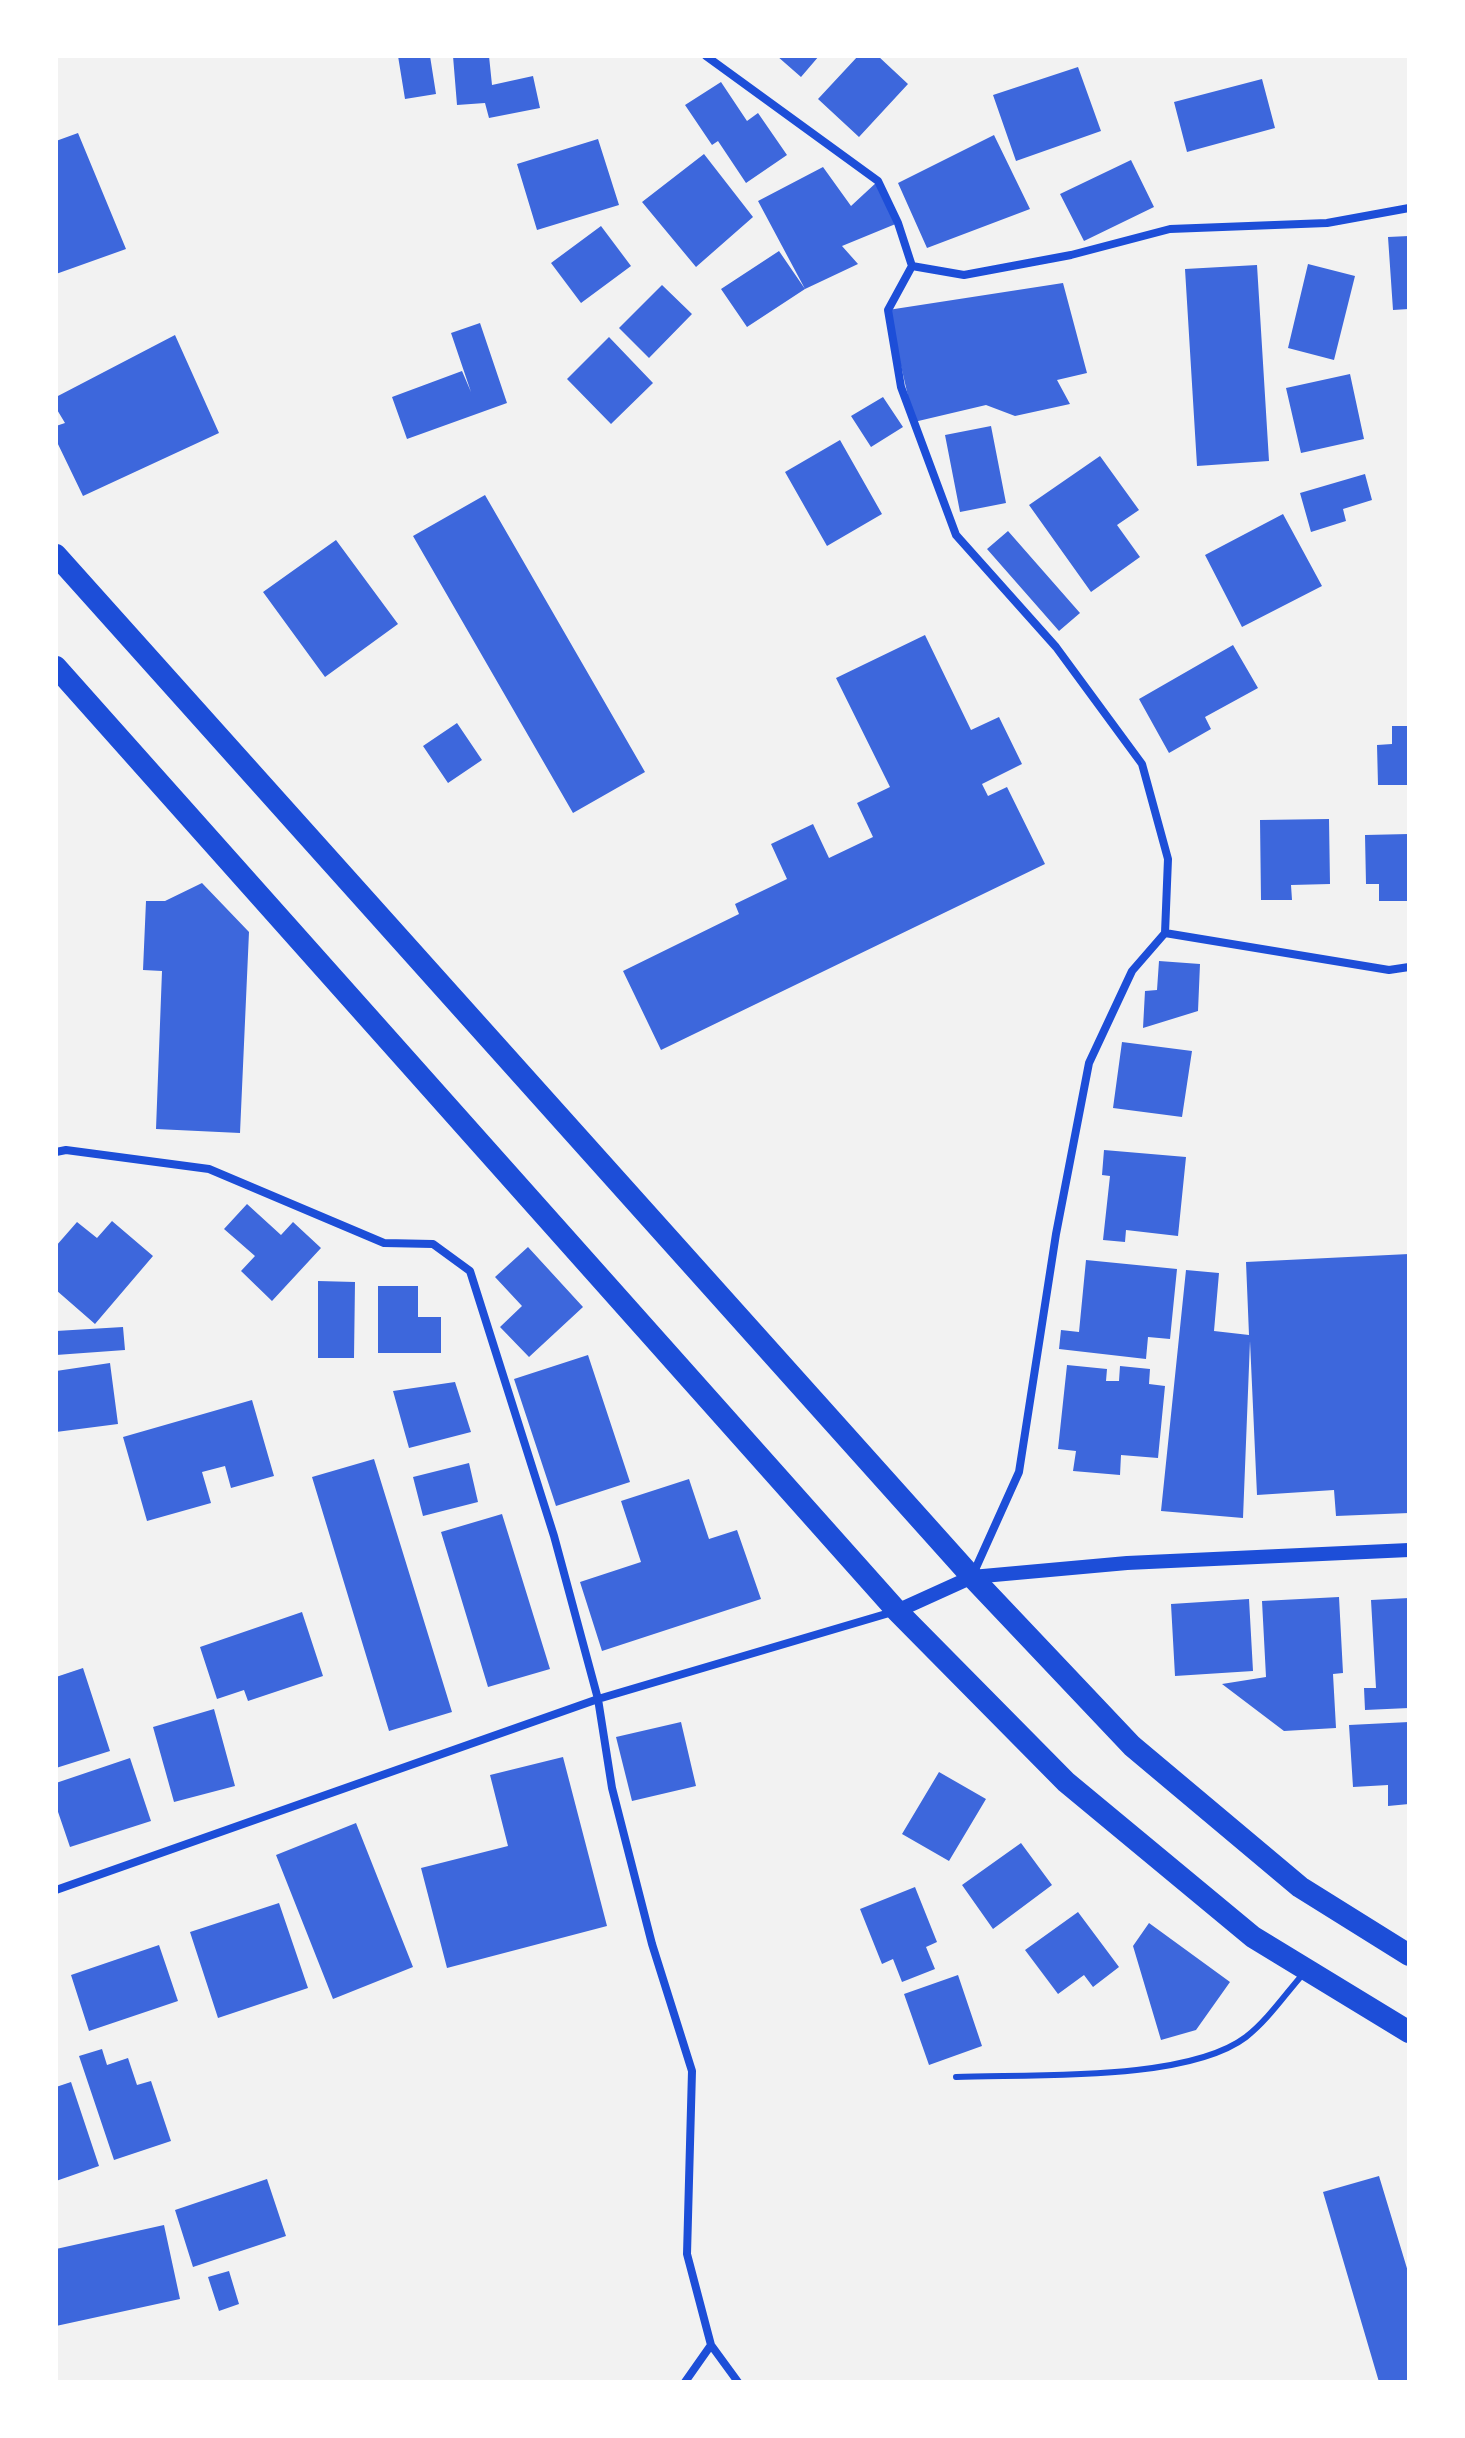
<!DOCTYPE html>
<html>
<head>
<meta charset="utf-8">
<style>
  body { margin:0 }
  #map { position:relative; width:1465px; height:2438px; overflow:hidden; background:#f2f2f2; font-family:Arial,sans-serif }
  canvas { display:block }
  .frame { position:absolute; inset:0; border:58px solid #fff; pointer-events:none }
</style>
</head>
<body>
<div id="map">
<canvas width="1465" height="2438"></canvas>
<div class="frame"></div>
</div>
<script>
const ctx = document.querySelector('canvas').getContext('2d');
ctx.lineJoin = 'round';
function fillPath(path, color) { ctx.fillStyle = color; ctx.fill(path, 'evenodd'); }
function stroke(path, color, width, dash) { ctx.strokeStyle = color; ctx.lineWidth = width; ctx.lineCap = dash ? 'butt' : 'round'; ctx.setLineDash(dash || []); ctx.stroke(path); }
const building = new Path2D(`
  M 398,56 L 430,56 L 436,94 L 405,99 Z
  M 453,56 L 489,56 L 492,85 L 533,76 L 540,108 L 489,118 L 485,103 L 457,105 Z
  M 777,56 L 819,56 L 801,77 Z
  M 858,56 L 878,56 L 908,84 L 859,137 L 818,99 Z
  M 1078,67 L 1101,131 L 1016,161 L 993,95 Z
  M 1262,79 L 1275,128 L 1187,152 L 1174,102 Z
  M 721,82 L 747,121 L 758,113 L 787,155 L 746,183 L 718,141 L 712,145 L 685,105 Z
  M 78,133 L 126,249 L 56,274 L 56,141 Z
  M 994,135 L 1030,209 L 927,248 L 898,183 Z
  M 598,139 L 619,205 L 537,230 L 517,164 Z
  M 704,154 L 753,217 L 696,267 L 642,202 Z
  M 1131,160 L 1154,207 L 1084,241 L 1060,194 Z
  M 823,167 L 851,206 L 878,181 L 898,223 L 842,246 L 858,264 L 805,289 L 747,327 L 721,289 L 779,251 L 805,289 L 758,201 Z
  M 601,226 L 631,266 L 581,303 L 551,263 Z
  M 1409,236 L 1409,309 L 1393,310 L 1388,237 Z
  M 1308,264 L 1355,276 L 1334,360 L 1288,348 Z
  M 1257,265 L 1269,461 L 1197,466 L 1185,269 Z
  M 1063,283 L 1087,373 L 1057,380 L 1070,404 L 1015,416 L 986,405 L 914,422 L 888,310 Z
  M 662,285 L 692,314 L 649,358 L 619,328 Z
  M 480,323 L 507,403 L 407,439 L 392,397 L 462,371 L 471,392 L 451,333 Z
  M 175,335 L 219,433 L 83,496 L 56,440 L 56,426 L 65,423 L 56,408 L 56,397 Z
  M 609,337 L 653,383 L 611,424 L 567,379 Z
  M 1350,374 L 1364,439 L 1301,453 L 1286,388 Z
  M 883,397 L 903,427 L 871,447 L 851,416 Z
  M 991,426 L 1006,503 L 960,512 L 945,435 Z
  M 840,440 L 882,514 L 827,546 L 785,472 Z
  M 1100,456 L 1139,510 L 1117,525 L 1140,557 L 1091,592 L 1029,505 Z
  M 1365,474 L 1372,500 L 1343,509 L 1346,521 L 1311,532 L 1300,493 Z
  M 485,495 L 645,772 L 573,813 L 413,536 Z
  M 1283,514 L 1322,586 L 1242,627 L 1205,555 Z
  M 1008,531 L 1080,613 L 1059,631 L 987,549 Z
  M 336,540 L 398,624 L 325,677 L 263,592 Z
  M 925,635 L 971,730 L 999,717 L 1022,764 L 982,784 L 988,796 L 1007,787 L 1045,864 L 661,1050 L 623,971 L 739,914 L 735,904 L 787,879 L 771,844 L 813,824 L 829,858 L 873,837 L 857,803 L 890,787 L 836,678 Z
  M 1233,645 L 1258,688 L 1205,717 L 1211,729 L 1169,753 L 1139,699 Z
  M 457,723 L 482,760 L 448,783 L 423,746 Z
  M 1392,726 L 1409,726 L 1409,785 L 1378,785 L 1377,745 L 1392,744 Z
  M 1329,819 L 1330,884 L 1291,885 L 1292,900 L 1261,900 L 1260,820 Z
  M 1409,834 L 1409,901 L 1379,901 L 1379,884 L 1366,884 L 1365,835 Z
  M 202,883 L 249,932 L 240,1133 L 156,1129 L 162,971 L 143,970 L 146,901 L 165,901 Z
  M 1159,961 L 1200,964 L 1198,1011 L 1143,1028 L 1145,991 L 1157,990 Z
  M 1122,1042 L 1192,1051 L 1182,1117 L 1113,1108 Z
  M 1104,1150 L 1186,1157 L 1178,1236 L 1126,1230 L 1125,1242 L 1103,1240 L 1110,1176 L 1102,1175 Z
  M 247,1204 L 281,1235 L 293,1222 L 321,1248 L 272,1301 L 241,1271 L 255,1256 L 224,1229 Z
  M 112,1221 L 153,1256 L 95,1324 L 56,1290 L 56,1246 L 77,1222 L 97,1238 Z
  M 528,1247 L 583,1307 L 529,1357 L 500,1327 L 522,1306 L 495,1277 Z
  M 1409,1254 L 1409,1513 L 1336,1516 L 1334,1490 L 1257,1495 L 1250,1341 L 1243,1518 L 1161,1511 L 1186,1270 L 1219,1273 L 1214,1331 L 1249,1335 L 1246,1262 Z
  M 1086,1260 L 1177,1269 L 1170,1339 L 1148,1337 L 1146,1359 L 1059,1349 L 1061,1330 L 1079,1332 Z
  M 318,1281 L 355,1282 L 354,1358 L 318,1358 Z
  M 378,1286 L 418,1286 L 418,1317 L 441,1317 L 441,1353 L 378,1353 Z
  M 123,1327 L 125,1350 L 56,1355 L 56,1331 Z
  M 588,1355 L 630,1482 L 556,1506 L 514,1379 Z
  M 110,1363 L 118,1424 L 56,1432 L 56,1371 Z
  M 1067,1365 L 1107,1369 L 1106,1381 L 1119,1381 L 1120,1366 L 1150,1369 L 1149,1384 L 1165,1386 L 1158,1458 L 1121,1455 L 1120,1475 L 1073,1471 L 1076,1451 L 1058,1449 Z
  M 455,1382 L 471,1432 L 409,1448 L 393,1391 Z
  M 252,1400 L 274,1476 L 231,1488 L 225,1466 L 202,1472 L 211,1503 L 147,1521 L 123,1437 Z
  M 374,1459 L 452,1712 L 389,1731 L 312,1477 Z
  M 469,1463 L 478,1502 L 423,1516 L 413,1477 Z
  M 689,1479 L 709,1539 L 737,1530 L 761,1599 L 602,1651 L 580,1582 L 641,1562 L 621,1501 Z
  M 502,1514 L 550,1669 L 488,1687 L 441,1532 Z
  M 1339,1597 L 1343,1673 L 1333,1674 L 1336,1728 L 1284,1731 L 1222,1684 L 1266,1677 L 1262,1601 Z
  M 1409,1598 L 1409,1708 L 1365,1710 L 1364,1688 L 1376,1688 L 1371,1600 Z
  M 1249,1599 L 1253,1671 L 1175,1676 L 1171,1604 Z
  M 302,1612 L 323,1676 L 248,1701 L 244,1690 L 217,1699 L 200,1647 Z
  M 83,1668 L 110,1751 L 56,1768 L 56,1677 Z
  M 214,1709 L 235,1786 L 174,1802 L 153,1727 Z
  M 681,1722 L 696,1786 L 632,1801 L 616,1737 Z
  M 1409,1722 L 1409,1804 L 1388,1806 L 1388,1785 L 1353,1787 L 1349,1725 Z
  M 563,1757 L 607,1926 L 447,1968 L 421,1868 L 508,1846 L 490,1775 Z
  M 130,1758 L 151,1821 L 70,1847 L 56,1806 L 56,1783 Z
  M 939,1772 L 986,1799 L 949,1861 L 902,1834 Z
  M 356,1823 L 413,1967 L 333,1999 L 276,1855 Z
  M 1021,1843 L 1052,1885 L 993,1929 L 962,1885 Z
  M 915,1887 L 937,1942 L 926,1947 L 935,1969 L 902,1982 L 893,1959 L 882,1964 L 860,1909 Z
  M 279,1903 L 308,1988 L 218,2018 L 190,1932 Z
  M 1078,1912 L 1119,1967 L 1093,1987 L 1084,1975 L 1058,1994 L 1025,1950 Z
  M 1149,1923 L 1230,1982 L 1196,2030 L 1161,2040 L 1133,1946 Z
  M 159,1945 L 178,2001 L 89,2031 L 71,1975 Z
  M 958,1975 L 982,2046 L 929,2065 L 904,1994 Z
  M 102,2049 L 107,2065 L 128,2058 L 137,2085 L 151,2081 L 171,2141 L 114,2160 L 79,2056 Z
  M 71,2082 L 99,2166 L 56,2181 L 56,2087 Z
  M 1379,2176 L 1409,2275 L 1409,2382 L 1379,2382 L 1323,2192 Z
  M 267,2179 L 286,2236 L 193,2267 L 175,2210 Z
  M 164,2225 L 180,2299 L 56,2326 L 56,2249 Z
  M 229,2271 L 239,2304 L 219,2311 L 208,2277 Z`);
const service = new Path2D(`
  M 956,2077 C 1030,2074 1187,2082 1246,2037 C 1268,2020 1286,1993 1304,1973`);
const minor = new Path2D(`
  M 706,56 L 878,181 L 898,223 L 912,266 L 964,275 L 1071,255 L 1170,229 L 1327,223 L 1409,208
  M 912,266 L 888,310 L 901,387 L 956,535 L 1056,647 L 1142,764 L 1168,859 L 1165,933 L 1132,971 L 1089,1063 L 1056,1234 L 1019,1472 L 974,1572
  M 1165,933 L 1389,970 L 1409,967
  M 56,1152 L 66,1150 L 209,1169 L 384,1243 L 433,1244 L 470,1271 L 554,1536 L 598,1699 L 612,1788 L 652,1944 L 692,2071 L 687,2254 L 711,2345 L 685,2382
  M 56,1890 L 598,1699 L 896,1611
  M 711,2345 L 738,2382`);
const tertiary = new Path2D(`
  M 897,1611 L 972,1577 L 1127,1563 L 1409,1550`);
const trunk = new Path2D(`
  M 56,555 L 972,1577 L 1132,1746 L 1300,1887 L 1409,1955
  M 56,667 L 897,1611 L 1066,1782 L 1253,1937 L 1409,2032`);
fillPath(building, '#3d67dc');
stroke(service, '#1d4ed8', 6);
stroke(minor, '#1d4ed8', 8);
stroke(tertiary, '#1d4ed8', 14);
stroke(trunk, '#1d4ed8', 22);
</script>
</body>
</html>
